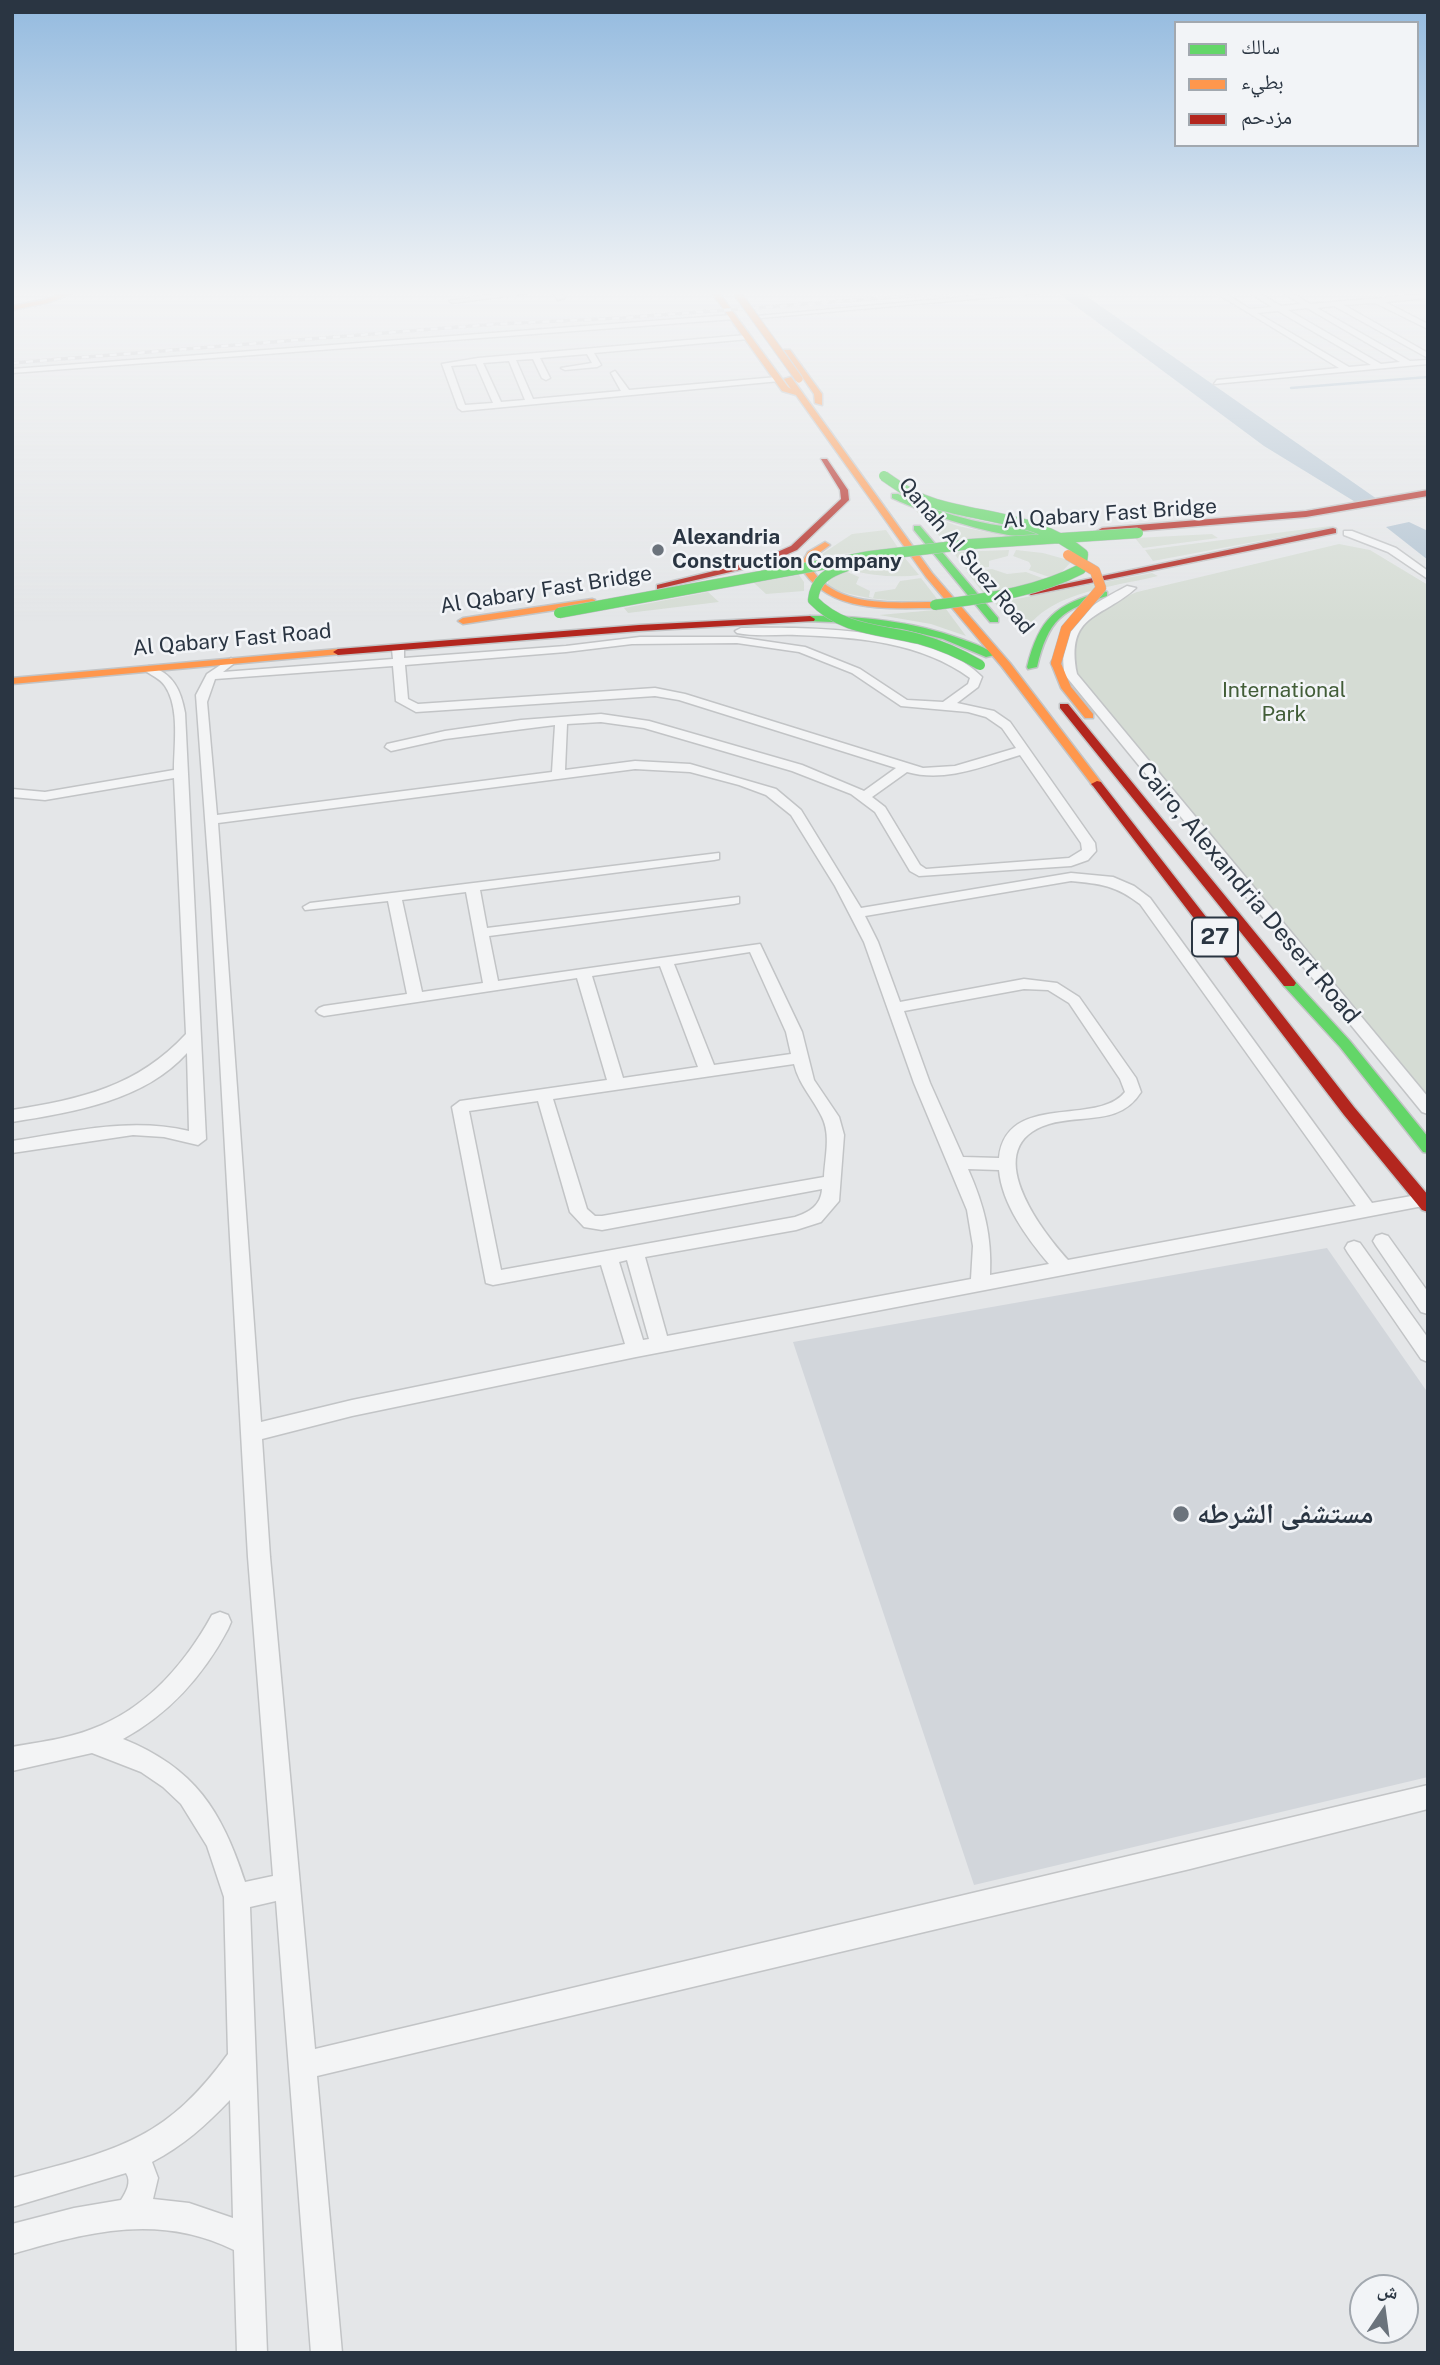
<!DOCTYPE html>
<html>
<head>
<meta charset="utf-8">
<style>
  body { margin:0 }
  #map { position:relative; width:1440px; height:2365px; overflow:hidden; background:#e4e6e8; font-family:"Public Sans","Noto Naskh Arabic",sans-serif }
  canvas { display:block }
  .frame { position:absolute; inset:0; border:14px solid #2a3542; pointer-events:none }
  .legend { position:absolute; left:1174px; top:21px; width:245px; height:126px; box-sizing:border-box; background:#f2f4f7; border:2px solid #a2a8af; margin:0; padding:9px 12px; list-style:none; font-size:21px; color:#2a3542 }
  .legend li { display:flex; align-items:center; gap:14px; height:35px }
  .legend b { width:35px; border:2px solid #a2a8af }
  .north { position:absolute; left:1349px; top:2274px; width:70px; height:70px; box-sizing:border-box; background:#f2f4f7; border:2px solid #a2a8af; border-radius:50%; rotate:13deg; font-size:19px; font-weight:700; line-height:28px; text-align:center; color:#2a3542 }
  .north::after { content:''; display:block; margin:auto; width:24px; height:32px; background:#6b737c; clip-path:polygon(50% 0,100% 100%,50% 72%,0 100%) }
</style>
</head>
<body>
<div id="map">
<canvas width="1440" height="2365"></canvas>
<div class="frame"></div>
<ul class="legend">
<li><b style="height:9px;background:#63d668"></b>سالك</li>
<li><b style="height:9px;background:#ff974d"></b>بطيء</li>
<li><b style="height:9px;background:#b3261e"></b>مزدحم</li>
</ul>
<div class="north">ش</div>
</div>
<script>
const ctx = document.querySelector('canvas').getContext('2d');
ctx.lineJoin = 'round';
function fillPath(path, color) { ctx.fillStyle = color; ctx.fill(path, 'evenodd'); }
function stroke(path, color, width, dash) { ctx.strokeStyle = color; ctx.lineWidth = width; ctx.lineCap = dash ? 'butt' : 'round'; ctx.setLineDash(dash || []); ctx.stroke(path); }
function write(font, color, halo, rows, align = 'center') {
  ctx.font = font + ' "Public Sans","Noto Naskh Arabic",sans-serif'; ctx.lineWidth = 5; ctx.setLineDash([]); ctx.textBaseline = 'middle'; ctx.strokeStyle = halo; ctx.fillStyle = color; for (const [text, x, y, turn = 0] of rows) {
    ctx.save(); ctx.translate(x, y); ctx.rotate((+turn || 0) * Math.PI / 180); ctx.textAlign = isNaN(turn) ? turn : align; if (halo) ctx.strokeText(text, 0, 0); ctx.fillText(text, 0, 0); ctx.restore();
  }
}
const built = new Path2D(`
  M 1327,1248 L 1428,1393 L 1428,1777 L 974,1885 L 793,1342 Z`);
const green = new Path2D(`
  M 916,511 L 958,526 L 1010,537 L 945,542 Z
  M 1330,526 L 1334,527 L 1153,561 L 1145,550 Z
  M 886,530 L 899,549 L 819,556 L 852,534 Z
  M 1212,534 L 1218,538 L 1143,548 L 1135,538 Z
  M 1339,544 L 1370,550 L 1428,585 L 1428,1097 L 1081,683 C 1078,676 1070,665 1070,658 C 1070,621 1108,604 1137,592 Z
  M 1009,550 L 1008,556 L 989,561 L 989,567 L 966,569 L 953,552 Z
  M 1016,550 L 1043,553 L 1072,561 L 1055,579 L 1029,570 L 1031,566 L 1029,562 L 1013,556 Z
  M 905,558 L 919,575 C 903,578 865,576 850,569 Z
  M 992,569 L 1007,574 L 1026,572 L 1050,581 L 984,594 L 967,572 Z
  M 845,571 L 859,577 L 856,584 L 870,591 L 869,597 L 873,598 L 875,592 L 895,589 L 900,581 L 921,578 L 938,600 C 900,602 864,601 828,587 L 828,580 Z
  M 1152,573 L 1158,576 C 1114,587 1045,592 1023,635 L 995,603 Z
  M 799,575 L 804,582 L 804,591 L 766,594 L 754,583 Z
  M 708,592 L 719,602 L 628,613 L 624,608 Z
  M 946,609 L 966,636 L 931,624 L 879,615 Z`);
const water = new Path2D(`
  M 1058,293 L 1082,293 L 1377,499 L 1357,503 L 1264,446 Z
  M 1409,522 L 1428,531 L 1428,560 L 1386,527 Z`);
const stream = new Path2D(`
  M 1291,388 L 1428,377`);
const street = new Path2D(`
  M 503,293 L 528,293 L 453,303 L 449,301 Z
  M 553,293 L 560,293 L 565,298 L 558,300 Z
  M 1008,293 L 1040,293 L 761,318 L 757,316 Z
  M 1216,293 L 1225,293 L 1250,309 L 1272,307 L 1250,293 L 1259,293 L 1281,306 L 1301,304 L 1283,293 L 1292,293 L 1310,304 L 1428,294 L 1428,298 L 1385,302 L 1428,324 L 1428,329 L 1375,303 L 1344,305 L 1428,353 L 1428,358 L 1334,306 L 1317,308 L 1410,361 L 1428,360 L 1428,364 L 1214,384 L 1217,380 L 1339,368 ZM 1307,308 L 1400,362 L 1381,364 L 1288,310 ZM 1278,311 L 1371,365 L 1349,367 L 1257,313 Z
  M 732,315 L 735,319 L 12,373 L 12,369 Z
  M 746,335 L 749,339 L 594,353 L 601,365 L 597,367 L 565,370 L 561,368 L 592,363 L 587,354 L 540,358 L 550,378 L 546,380 L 542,378 L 533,359 L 516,360 L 533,399 L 621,391 L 611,373 L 615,371 L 629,390 L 777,377 L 780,381 L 462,411 L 458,408 L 442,364 L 478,358 ZM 509,361 L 525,400 L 501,402 L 483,363 ZM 476,364 L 493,403 L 465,405 L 451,366 Z
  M 1344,531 L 1352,531 L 1396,548 L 1428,571 L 1428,579 L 1388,552 L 1344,535 Z
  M 1127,586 L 1136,588 C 1102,619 1065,613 1077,674 L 1428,1097 L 1428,1114 L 1422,1112 L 1065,675 C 1056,624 1087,607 1127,586 Z
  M 741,628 C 806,627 935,627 982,677 L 978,687 L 957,703 L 994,711 L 1010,722 L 1095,843 L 1096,851 L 1088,860 L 1071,866 L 919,876 L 910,871 L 875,812 L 851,794 L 792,771 L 644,728 L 601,722 L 567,724 L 565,770 L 635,761 L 690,764 L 776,789 L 801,810 L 861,908 L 1071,873 L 1113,877 L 1134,886 L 1150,898 L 1372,1203 L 1423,1194 L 1428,1195 L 1428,1205 L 636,1357 L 352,1416 L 262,1439 L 270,1557 L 315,2049 L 1428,1785 L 1428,1809 L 1190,1869 L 317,2076 L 342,2353 L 311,2353 L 276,1901 L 250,1907 L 267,2353 L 237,2353 L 234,2250 C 158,2213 89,2232 12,2254 L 12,2224 L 74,2208 L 121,2200 C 126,2192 132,2182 126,2173 L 12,2207 L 12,2178 C 112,2151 164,2143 228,2054 L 224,1897 L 207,1846 L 181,1804 L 163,1787 L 141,1772 L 92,1753 L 12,1771 L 12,1747 C 39,1742 67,1739 92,1729 C 146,1709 185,1664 212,1615 L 220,1612 L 228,1615 L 231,1622 L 228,1629 C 203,1676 170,1713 123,1739 C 195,1768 222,1811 245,1882 L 273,1876 L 248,1557 L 211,900 L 196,695 L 207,674 L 231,658 L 237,661 L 223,672 L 393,659 L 392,649 L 398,646 L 404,649 L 404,658 L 566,646 L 640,637 L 737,637 L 805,647 L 860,669 L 907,700 L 943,702 L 968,684 L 970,678 C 921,642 857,637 797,635 C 778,634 756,637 737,633 L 735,631 ZM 737,643 L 799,652 L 852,673 L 901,706 L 968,712 L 986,717 L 1002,728 L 1016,748 L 955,766 L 923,768 L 685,694 L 655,688 L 418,704 L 408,699 L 405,665 L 566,652 L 632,644 ZM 393,666 L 396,701 L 416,712 L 655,696 L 679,700 L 896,768 L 864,791 L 802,765 L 649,721 L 601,714 L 521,720 L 445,731 L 387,744 L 385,747 L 391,751 L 445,739 L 555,725 L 552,772 L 217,815 L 207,702 L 215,679 ZM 1020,755 L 1081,843 L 1082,850 L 1069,858 L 926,869 L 920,865 L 885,807 L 872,797 L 907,772 C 945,783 984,766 1020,755 ZM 635,769 L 690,772 L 739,785 L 766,795 L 791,815 L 835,886 L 864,942 L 914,1083 L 967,1210 L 973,1246 L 971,1279 L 667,1336 L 645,1257 L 796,1230 L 821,1222 L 839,1201 L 844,1135 L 839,1117 L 814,1080 L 802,1032 L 760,944 L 498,981 L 489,936 L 734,904 L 739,903 L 739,897 L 487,928 L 480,890 L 714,860 L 719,859 L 719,853 L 310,903 L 303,907 L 305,910 L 388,901 L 407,994 L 324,1006 L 319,1008 L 316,1011 L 319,1014 L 324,1016 L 577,978 L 607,1080 L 460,1101 L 452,1107 L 486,1283 L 493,1285 L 601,1265 L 625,1344 L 352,1400 L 261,1422 L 218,823 ZM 1071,881 C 1101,884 1115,885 1140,904 L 1356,1206 L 1068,1260 C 1040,1229 977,1146 1049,1124 C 1082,1114 1120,1126 1141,1092 L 1136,1078 L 1079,997 L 1057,983 L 1024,979 L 900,1002 L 878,942 L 865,916 ZM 466,892 L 483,983 L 422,992 L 402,900 ZM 750,952 L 786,1032 L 791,1054 L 714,1065 L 674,964 ZM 660,966 L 698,1067 L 623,1078 L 592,976 ZM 1024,989 L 1048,990 L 1069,1003 L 1120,1079 L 1125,1092 C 1098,1127 1006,1091 999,1158 L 963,1157 L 930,1083 L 904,1011 ZM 794,1064 C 799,1085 813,1098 822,1117 C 831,1135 825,1157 824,1177 L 602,1216 L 595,1216 L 587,1209 L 553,1099 ZM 538,1101 L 570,1212 L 584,1227 L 602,1230 L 822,1189 C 821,1205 810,1212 795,1217 L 501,1270 L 469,1111 ZM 968,1169 L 999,1170 C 1002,1204 1027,1238 1049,1264 L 990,1275 C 992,1236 984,1205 968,1169 ZM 627,1260 L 649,1339 L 643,1340 L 619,1262 ZM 230,2100 L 233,2218 L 189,2203 L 153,2199 L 158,2178 L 152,2162 C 183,2146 206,2125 230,2100 Z
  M 149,666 C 173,673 181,690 185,713 L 206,1139 L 198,1145 L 164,1137 L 133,1135 L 12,1153 L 12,1141 C 72,1132 129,1117 189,1131 L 187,1053 C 144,1101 73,1112 12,1122 L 12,1110 C 81,1099 137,1087 186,1034 L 174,778 L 45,800 L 12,797 L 12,789 L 45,792 L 174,770 C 174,745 180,708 165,686 C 160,678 150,675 143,669 Z
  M 1382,1234 L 1388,1236 L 1428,1292 L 1428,1314 L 1421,1312 L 1376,1246 L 1373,1241 L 1376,1236 Z
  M 1354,1241 L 1360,1243 L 1428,1338 L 1428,1362 L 1421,1359 L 1348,1253 L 1345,1248 L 1348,1243 Z`);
const fast = new Path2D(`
  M 892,494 L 898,494 C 947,517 996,529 1050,530 L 1055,533 C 1027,550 921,512 892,498 Z
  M 914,526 L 920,526 L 998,618 L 998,622 L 990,622 L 914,530 Z
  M 1104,591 L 1107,592 L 1107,596 C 1062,609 1048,620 1037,667 L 1028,669 L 1027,667 C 1039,618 1056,604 1104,591 Z
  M 810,616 C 862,616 912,621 961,639 C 972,643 986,647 995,655 L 986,657 L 943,639 L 902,629 L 857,623 L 806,621 L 805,619 Z
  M 1289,979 L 1294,980 L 1350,1041 L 1428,1137 L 1428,1153 L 1423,1152 L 1340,1047 L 1284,986 L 1282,983 L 1284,980 Z`);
const slow = new Path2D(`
  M 63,293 L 73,293 L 47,303 L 12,310 L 12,306 L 44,300 Z
  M 712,293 L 719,293 L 788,387 L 791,389 L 784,379 L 791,377 L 932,573 L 1010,663 L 1101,782 L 1101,786 L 1093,786 L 1002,667 L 926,577 L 796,395 L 782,391 Z
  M 784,350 L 790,350 L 822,394 L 822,405 L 815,403 L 814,394 Z
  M 825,542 L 830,545 L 815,556 L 810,566 C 834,609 892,602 935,602 L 940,605 L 935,608 C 886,608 828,614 800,566 L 808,552 Z
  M 592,599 L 595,600 L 595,604 L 463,624 L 458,621 L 463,618 Z
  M 338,649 L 343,652 L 342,654 L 12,684 L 12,678 Z
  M 1052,661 L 1060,661 L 1071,687 L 1093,714 L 1093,718 L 1085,718 L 1061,688 L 1051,663 Z`);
const jam = new Path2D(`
  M 821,459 L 827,459 L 848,490 L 849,500 L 797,550 L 765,564 L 657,589 L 657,585 L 759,560 L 791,546 L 841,499 L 840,490 Z
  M 1428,490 L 1428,496 L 1306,517 L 1102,534 L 1097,531 L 1102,528 L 1306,511 Z
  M 1333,528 L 1336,529 L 1336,533 L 1031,595 L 1026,592 Z
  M 810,616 L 815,619 L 814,621 L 639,631 L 338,655 L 333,652 L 338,649 L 639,625 Z
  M 1060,704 L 1068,704 L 1294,980 L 1296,983 L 1294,986 L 1284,986 L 1060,708 Z
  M 1097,781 L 1101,782 L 1354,1107 L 1428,1195 L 1428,1212 L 1422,1210 L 1344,1115 L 1093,786 L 1091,784 Z`);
const rail = new Path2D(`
  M 12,363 L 496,324 L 622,318 L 948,293`);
const fastBridge = new Path2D(`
  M 884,476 C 901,488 916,498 936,504 C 987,519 1041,518 1083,554 L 1081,569 C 1035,593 986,598 935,605
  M 847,566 C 829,572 815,579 813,600 C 843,631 880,629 919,639 C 941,645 961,654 980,665
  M 559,613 L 870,556 L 971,544 L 1138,533`);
const slowBridgeFar1 = new Path2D(`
  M 737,293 L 799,379`);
const slowBridge = new Path2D(`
  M 1056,663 L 1066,629 L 1101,588 L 1095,571 L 1068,555`);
const markers = [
  [658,550,7,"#6b737c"],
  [1181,1514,9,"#6b737c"]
];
const farStreetnames = [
  ["Al Qabary Fast Bridge",1110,514,-4],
  ["Qanah Al Suez Road",966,556,50],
  ["Al Qabary Fast Bridge",546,590,-9],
  ["Al Qabary Fast Road",232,640,-5]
];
const farPoinames = [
  ["Alexandria",672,538],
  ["Construction Company",672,562]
];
const farParknames = [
  ["International",1284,691],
  ["Park",1284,715]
];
const shields = [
  [1215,937,46]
];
const shieldNames = [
  ["27",1215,937]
];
const streetNames = [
  ["Cairo, Alexandria Desert Road",1248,893,50]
];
const nearPoinames = [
  ["مستشفى الشرطه",1197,1514]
];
fillPath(built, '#d2d6db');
fillPath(green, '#d5dcd4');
fillPath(water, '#b3c4d2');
stroke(stream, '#b3c4d2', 2.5);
stroke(street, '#c2c4c6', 3);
stroke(fast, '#c2c4c6', 3);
stroke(slow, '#c2c4c6', 3);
stroke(jam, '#c2c4c6', 3);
fillPath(street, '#f3f4f5');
fillPath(fast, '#63d668');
fillPath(slow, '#ff974d');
fillPath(jam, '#b3261e');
stroke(rail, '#cdced0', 3.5);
stroke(rail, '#f2f4f7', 2.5, [7]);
stroke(fastBridge, '#b6b9bd', 11, []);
stroke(slowBridgeFar1, '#b6b9bd', 9, []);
stroke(slowBridge, '#b6b9bd', 11, []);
stroke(fastBridge, '#63d668', 10);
stroke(slowBridgeFar1, '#ff974d', 7);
stroke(slowBridge, '#ff974d', 10);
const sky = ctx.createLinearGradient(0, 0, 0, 624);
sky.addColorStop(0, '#93badf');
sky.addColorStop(0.47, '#f3f4f5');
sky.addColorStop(1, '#f3f4f500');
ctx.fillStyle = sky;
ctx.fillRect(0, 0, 1440, 624);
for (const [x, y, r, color] of markers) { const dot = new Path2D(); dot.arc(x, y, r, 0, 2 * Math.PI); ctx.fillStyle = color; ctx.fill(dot); stroke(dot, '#f2f4f7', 2.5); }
write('21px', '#2a3542', '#f2f4f7', farStreetnames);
write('bold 21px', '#2a3542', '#f2f4f7', farPoinames, 'left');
write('21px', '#425d38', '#f2f4f7', farParknames);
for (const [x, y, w] of shields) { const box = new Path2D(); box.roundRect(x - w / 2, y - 19.5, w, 39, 5); ctx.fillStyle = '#f2f4f7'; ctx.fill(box); stroke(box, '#2a3542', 2); }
write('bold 23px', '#2a3542', null, shieldNames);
write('24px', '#2a3542', '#f2f4f7', streetNames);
write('bold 28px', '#2a3542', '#f2f4f7', nearPoinames, 'left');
</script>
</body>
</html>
